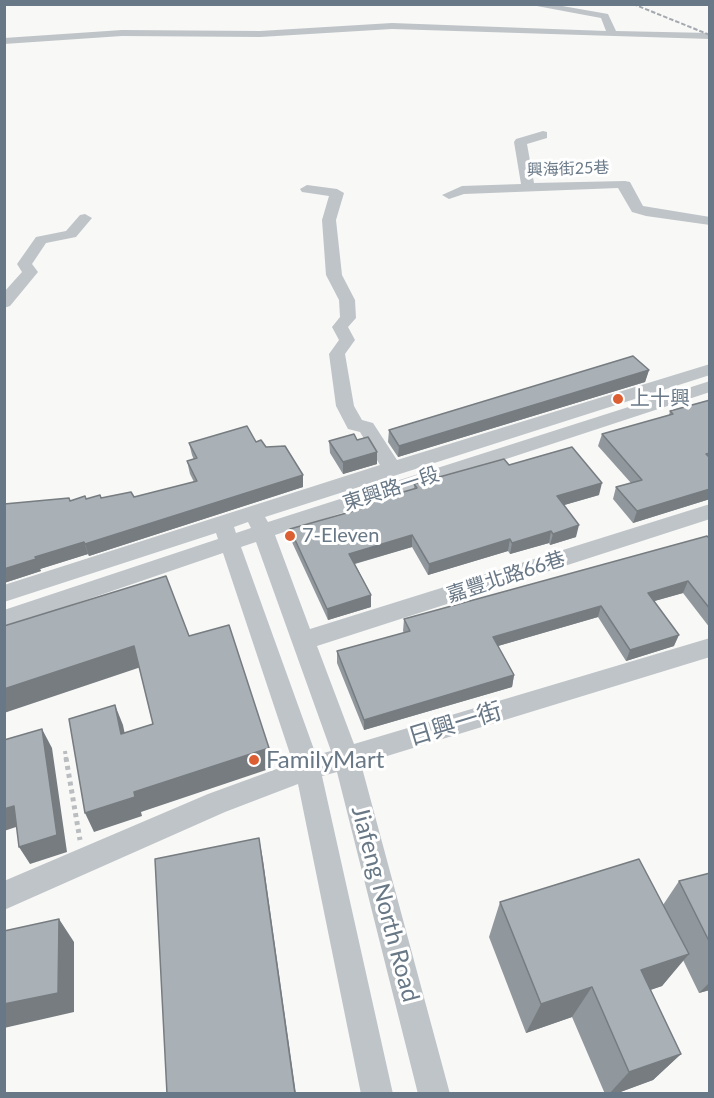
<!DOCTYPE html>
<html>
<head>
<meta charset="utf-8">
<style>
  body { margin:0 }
  #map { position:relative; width:714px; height:1098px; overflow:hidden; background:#f8f8f6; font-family:Lato,sans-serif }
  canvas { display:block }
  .frame { position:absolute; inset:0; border:6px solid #697886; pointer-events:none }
</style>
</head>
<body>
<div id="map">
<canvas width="714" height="1098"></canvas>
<div class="frame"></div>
</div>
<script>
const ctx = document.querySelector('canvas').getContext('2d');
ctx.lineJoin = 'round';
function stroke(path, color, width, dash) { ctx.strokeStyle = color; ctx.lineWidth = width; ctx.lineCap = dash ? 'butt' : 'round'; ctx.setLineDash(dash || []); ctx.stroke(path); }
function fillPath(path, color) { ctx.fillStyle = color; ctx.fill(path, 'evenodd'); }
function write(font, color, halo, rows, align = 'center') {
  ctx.font = font + ' Lato,"Noto Sans TC",sans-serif'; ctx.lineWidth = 6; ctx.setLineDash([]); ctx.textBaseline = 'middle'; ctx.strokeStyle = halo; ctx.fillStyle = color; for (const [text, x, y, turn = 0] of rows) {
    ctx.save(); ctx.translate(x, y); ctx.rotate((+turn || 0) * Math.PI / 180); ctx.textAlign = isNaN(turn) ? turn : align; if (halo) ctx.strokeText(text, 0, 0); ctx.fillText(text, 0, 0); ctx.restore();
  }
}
const pathFar1 = new Path2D(`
  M 65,751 L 66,759`);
const path = new Path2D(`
  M 66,758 L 80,840`);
const minor = new Path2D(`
  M 526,4 L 551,4 L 608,14 L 616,31 L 710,33 L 710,39 L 392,29 L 260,37 L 122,36 L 4,44 L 4,38 L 122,30 L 260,31 L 392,23 L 606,31 L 601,18 Z
  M 543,131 L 547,132 L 547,138 L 527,144 L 534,183 L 625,181 L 630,182 L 643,206 L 710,217 L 710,225 L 646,216 L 632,212 L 618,188 L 464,194 L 449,199 L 442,195 L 462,186 L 521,184 L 514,142 L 516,139 Z
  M 307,185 L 337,189 L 344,193 L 336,220 L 342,275 L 355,300 L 356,318 L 348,327 L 355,340 L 345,354 L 354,406 L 362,420 L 373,423 L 397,460 L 710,364 L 710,375 L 265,517 L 268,522 L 710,381 L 710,392 L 275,535 L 310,629 L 710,504 L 710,519 L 317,646 L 354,744 L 710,638 L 710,657 L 361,764 L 450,1094 L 418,1094 L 337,772 L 322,776 L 393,1094 L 361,1094 L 298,784 L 225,812 L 4,910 L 4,881 L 208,794 L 293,763 L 223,553 L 4,628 L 4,610 L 218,539 L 216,533 L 4,602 L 4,585 L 380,465 L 360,432 L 348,429 L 336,406 L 329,354 L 339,340 L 332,327 L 340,317 L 339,300 L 326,275 L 322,220 L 329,196 L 302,192 L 300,189 ZM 248,522 L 251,528 L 236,533 L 234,527 ZM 256,542 L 331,751 L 316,755 L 241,547 Z
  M 85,214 L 92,218 L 76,237 L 46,243 L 32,264 L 38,272 L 10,306 L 4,308 L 4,292 L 22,272 L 17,264 L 36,237 L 66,231 L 80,215 Z`);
const rail = new Path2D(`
  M 633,4 L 710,35`);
const wall = new Path2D(`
  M 649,370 L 645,382 L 398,457 L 388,442 L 389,430 Z
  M 710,400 L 710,499 L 633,523 L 613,499 L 616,487 L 631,483 L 598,446 L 602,434 L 669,415 L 670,411 Z
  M 329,441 L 377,464 L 343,474 L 330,453 Z
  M 256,442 L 266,447 L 303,487 L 89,556 L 88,554 L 40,569 L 41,571 L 4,583 L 4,504 L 70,501 L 101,498 L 134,497 L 194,482 L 190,474 L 187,461 L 194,460 L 192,455 L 189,443 Z
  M 509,465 L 599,495 L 564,505 L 576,537 L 550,545 L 549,543 L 510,554 L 508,551 L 428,575 L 412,547 L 355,564 L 371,595 L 371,607 L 328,620 L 291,540 L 290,529 L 355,511 L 355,506 L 414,489 L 414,484 Z
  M 710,539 L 710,628 L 683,593 L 654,601 L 674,646 L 626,661 L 598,617 L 498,646 L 514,675 L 512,687 L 364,730 L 337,663 L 337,651 L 404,633 L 403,631 L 404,619 Z
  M 710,873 L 710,991 L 709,990 L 699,993 L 683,960 L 662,986 L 650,990 L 681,1054 L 653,1080 L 615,1094 L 605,1094 L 572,1017 L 526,1033 L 489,937 L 500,902 L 663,905 L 679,881 Z`);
const shadedWall = new Path2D(`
  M 649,370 L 645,382 L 398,457 L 399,446 Z
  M 377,452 L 377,464 L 343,474 L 343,462 Z
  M 303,475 L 303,487 L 89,556 L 85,544 Z
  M 602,483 L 599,495 L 554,508 L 557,496 Z
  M 710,489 L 710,499 L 633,523 L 637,511 Z
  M 579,525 L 576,537 L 550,545 L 553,534 Z
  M 551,531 L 549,543 L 510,554 L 512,543 Z
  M 412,535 L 412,547 L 350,565 L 349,554 Z
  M 510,539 L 508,551 L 428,575 L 429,564 Z
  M 84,542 L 88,554 L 40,569 L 41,571 L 4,583 L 4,569 L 35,557 Z
  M 688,581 L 683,593 L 644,604 L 648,593 Z
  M 371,595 L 371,607 L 328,620 L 327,609 Z
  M 601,606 L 598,617 L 491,648 L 493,637 Z
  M 679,635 L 674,646 L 626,661 L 630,650 Z
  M 134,646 L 141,667 L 4,713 L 4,689 Z
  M 514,675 L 512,687 L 364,730 L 364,720 Z
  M 115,705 L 123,725 L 129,754 L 121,734 Z
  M 42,729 L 52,748 L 67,852 L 30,864 L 19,847 Z
  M 269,748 L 272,768 L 141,812 L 142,816 L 94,832 L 85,813 L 134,792 Z
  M 14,806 L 25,824 L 4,831 L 4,809 Z
  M 259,838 L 263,860 L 296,1094 L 295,1094 Z
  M 59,919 L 74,942 L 74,1012 L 4,1028 L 4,1004 Z
  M 689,954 L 662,986 L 618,1001 L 641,970 Z
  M 710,982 L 710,990 L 699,993 Z
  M 592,987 L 572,1017 L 526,1033 L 541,1004 Z
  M 681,1054 L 653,1080 L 615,1094 L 609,1094 L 629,1072 Z`);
const building = new Path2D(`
  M 633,356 L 649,370 L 399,446 L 389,430 Z
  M 710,400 L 710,453 L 706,454 L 710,458 L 710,489 L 637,511 L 616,487 L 642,480 L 602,434 L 673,414 L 670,411 Z
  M 247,426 L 256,442 L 261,440 L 266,447 L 285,446 L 303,475 L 85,544 L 84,542 L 35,557 L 36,559 L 4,569 L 4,504 L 69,498 L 70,501 L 85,496 L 86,499 L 100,495 L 101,498 L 131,492 L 134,497 L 197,481 L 187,461 L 197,458 L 189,443 Z
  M 354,434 L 357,440 L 368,437 L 377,452 L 343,462 L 329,441 Z
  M 572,447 L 602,483 L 557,496 L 579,525 L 553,534 L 551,531 L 512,543 L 510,539 L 429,564 L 412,535 L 349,554 L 371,595 L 327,609 L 290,529 L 357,510 L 355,506 L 417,488 L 414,484 L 504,459 L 509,465 Z
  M 707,536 L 710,539 L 710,609 L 688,581 L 648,593 L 679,635 L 630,650 L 601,606 L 493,637 L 514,675 L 364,720 L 337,651 L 410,631 L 404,619 Z
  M 166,576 L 189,636 L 229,625 L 269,748 L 134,792 L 135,797 L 85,813 L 69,719 L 115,705 L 121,734 L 153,724 L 134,646 L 4,689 L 4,626 Z
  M 42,729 L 57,835 L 19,847 L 14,806 L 4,809 L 4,740 Z
  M 259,838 L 295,1094 L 167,1094 L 155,859 Z
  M 639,859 L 689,954 L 641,970 L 681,1054 L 629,1072 L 592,987 L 541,1004 L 500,902 Z
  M 710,873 L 710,943 L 679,881 Z
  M 59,919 L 58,993 L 4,1004 L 4,931 Z`);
const markers = [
  [618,399,6,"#dc5f33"],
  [290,536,6,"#dc5f33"],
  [254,760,6,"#dc5f33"]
];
const farStreetnames = [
  ["興海街25巷",568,169,-2]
];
const poiNames = [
  ["上十興",630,399],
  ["7-Eleven",302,536]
];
const streetNames = [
  ["東興路一段",391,489,-18],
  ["嘉豐北路66巷",506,577,-18]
];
const nearStreetnames = [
  ["日興一街",455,724,-17],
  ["Jiafeng North Road",385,904,75]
];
const nearPoinames = [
  ["FamilyMart",266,760]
];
stroke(pathFar1, '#babdc0', 4, [3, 3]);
stroke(path, '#babdc0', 5, [4, 4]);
fillPath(minor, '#bfc4c8');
stroke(rail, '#a3a9af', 2, [4.5, 2]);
fillPath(wall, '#91989d');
fillPath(shadedWall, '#767c80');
fillPath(building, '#a9b1b7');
stroke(building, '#767c80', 1.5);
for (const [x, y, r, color] of markers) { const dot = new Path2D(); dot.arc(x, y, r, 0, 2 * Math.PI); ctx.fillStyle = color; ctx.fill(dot); stroke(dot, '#fff', 2); }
write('16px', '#697886', '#fff', farStreetnames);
write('20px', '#697886', '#fff', poiNames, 'left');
write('20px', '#697886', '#fff', streetNames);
write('24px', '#697886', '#fff', nearStreetnames);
write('24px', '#697886', '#fff', nearPoinames, 'left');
</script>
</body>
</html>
